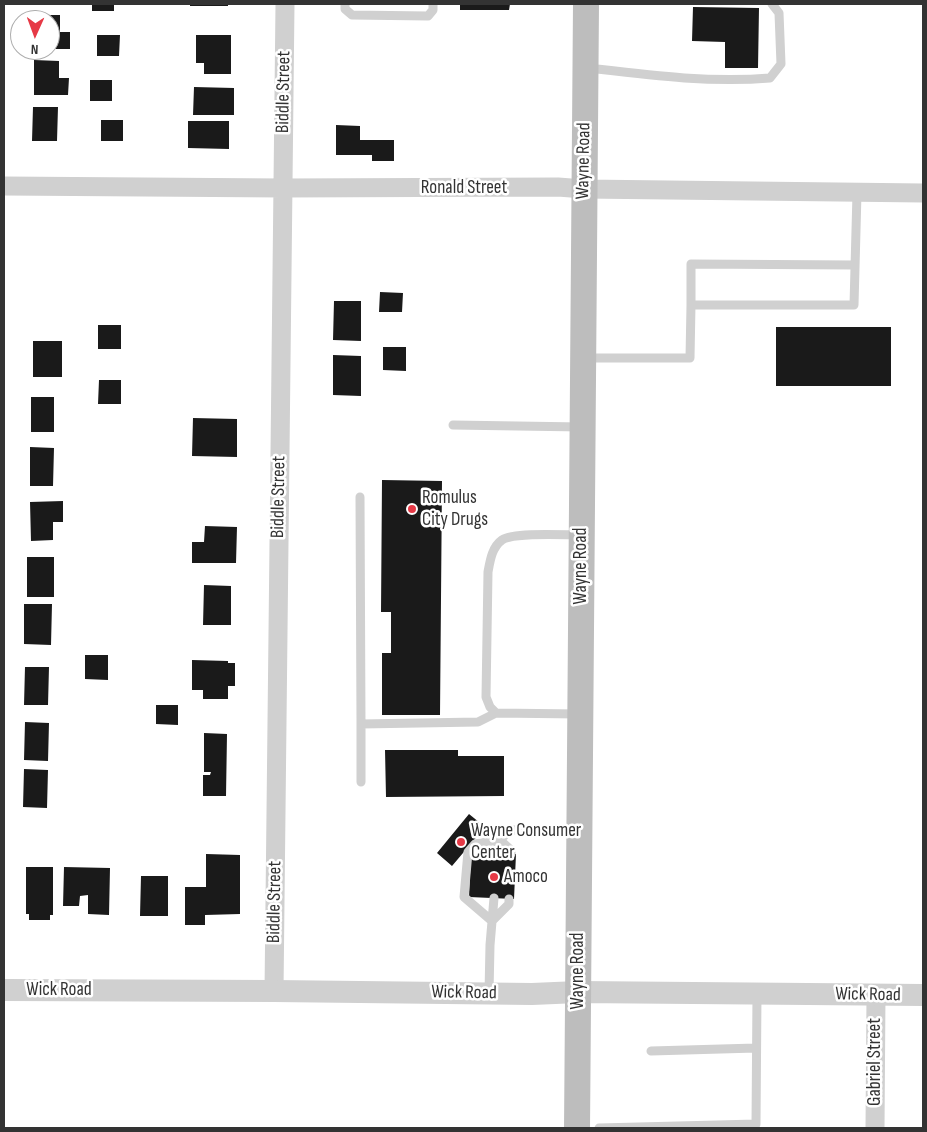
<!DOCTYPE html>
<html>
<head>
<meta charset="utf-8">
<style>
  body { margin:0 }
  #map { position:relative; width:927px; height:1132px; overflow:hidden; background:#fff; font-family:"Sofia Sans Condensed",sans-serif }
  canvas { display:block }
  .frame { position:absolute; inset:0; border:5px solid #333; pointer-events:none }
  .north { position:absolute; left:10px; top:10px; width:50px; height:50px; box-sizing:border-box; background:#fff; border:1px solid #adadad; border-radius:50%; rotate:182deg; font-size:14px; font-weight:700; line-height:20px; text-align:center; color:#333 }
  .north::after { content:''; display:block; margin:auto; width:18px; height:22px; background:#e63946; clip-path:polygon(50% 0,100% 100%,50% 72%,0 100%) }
</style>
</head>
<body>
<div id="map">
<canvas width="927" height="1132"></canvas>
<div class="frame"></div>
<div class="north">N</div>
</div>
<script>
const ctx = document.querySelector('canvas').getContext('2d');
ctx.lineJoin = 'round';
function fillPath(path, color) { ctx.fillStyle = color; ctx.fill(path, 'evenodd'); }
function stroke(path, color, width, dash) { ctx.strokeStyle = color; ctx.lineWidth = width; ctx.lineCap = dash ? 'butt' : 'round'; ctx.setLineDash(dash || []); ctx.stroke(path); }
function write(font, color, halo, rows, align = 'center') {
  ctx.font = font + ' "Sofia Sans Condensed",sans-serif'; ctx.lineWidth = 5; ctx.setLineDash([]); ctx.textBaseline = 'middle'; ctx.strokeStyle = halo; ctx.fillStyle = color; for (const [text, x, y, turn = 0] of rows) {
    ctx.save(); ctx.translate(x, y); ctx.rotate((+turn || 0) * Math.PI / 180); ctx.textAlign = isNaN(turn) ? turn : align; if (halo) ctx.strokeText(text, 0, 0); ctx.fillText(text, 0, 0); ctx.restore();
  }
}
const building = new Path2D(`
  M 92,4 L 114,4 L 114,11 L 92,11 Z
  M 190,4 L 228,4 L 228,6 L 190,6 Z
  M 460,4 L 510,4 L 509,10 L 460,10 Z
  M 693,7 L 759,8 L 758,68 L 725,68 L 725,42 L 692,41 Z
  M 28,15 L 60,15 L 60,32 L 70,32 L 70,49 L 50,49 L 50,20 L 28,20 Z
  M 97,35 L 120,35 L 119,56 L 97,56 Z
  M 196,35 L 231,35 L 231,74 L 204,74 L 204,63 L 196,63 Z
  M 34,60 L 59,61 L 59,78 L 69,78 L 68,95 L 34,95 Z
  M 90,80 L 112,80 L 112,101 L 90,101 Z
  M 194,87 L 234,88 L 234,115 L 193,115 Z
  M 33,107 L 58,107 L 57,141 L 32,141 Z
  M 101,120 L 123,120 L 123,141 L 101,141 Z
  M 188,121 L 229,121 L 229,149 L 188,148 Z
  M 336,125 L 360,126 L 360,140 L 394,140 L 394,161 L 372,161 L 372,155 L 336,155 Z
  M 380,292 L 403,293 L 402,312 L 379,312 Z
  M 334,301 L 361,301 L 361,341 L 333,340 Z
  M 98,325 L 121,325 L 121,349 L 98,349 Z
  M 776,327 L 891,327 L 891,386 L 776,386 Z
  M 33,341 L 62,341 L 62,377 L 33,377 Z
  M 383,347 L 406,347 L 406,371 L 383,370 Z
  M 333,355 L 361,356 L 361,396 L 333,395 Z
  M 99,380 L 121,380 L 121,404 L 98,404 Z
  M 31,397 L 54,397 L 54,432 L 31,432 Z
  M 193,418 L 237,419 L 237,457 L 192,456 Z
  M 30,447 L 54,448 L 53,486 L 30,486 Z
  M 382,480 L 442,481 L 440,715 L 382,715 L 382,653 L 391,653 L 391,612 L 381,612 Z
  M 63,501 L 63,522 L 53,522 L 53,540 L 31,541 L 30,502 Z
  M 205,526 L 237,527 L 236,563 L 192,563 L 192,542 L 204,542 Z
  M 27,557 L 54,557 L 54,597 L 27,597 Z
  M 204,585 L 231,586 L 231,625 L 203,625 Z
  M 24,604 L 52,604 L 51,645 L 24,644 Z
  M 85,655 L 108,655 L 108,680 L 85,679 Z
  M 192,660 L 228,661 L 228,663 L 235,663 L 235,686 L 228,686 L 228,699 L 203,699 L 203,690 L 192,690 Z
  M 25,667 L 49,667 L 48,705 L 24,705 Z
  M 156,705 L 178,705 L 178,725 L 156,724 Z
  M 25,722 L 49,723 L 48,761 L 24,760 Z
  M 204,733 L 227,734 L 226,796 L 203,796 L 203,775 L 210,775 L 211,772 L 204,772 Z
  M 385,750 L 458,750 L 458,756 L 504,756 L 504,796 L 386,797 Z
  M 24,769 L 48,770 L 47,808 L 23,807 Z
  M 469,814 L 485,827 L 452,866 L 437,853 Z
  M 471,853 L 516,854 L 514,899 L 469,897 Z
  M 206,854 L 240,855 L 240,914 L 205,915 L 205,925 L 185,925 L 185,887 L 206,887 Z
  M 26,867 L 53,867 L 53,915 L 50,915 L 50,920 L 29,920 L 29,914 L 26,914 Z
  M 64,867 L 110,868 L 109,915 L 88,914 L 88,895 L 80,896 L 79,906 L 63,906 Z
  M 141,876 L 168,876 L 168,916 L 140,916 Z`);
const service = new Path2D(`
  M 345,4 L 345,9 L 352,15 L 428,16 L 433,10 L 433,4
  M 588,68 C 648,75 709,83 770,78 L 781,64 L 779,13 L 772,4
  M 691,305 L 691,264 L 855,265
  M 585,358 L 690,358 L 691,305 L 854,305 L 857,193
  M 453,425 L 582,427
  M 360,497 L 361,724
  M 579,714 L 496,713 L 490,707 L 486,697 L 488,572 C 490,561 492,547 502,540 C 514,532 563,535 579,535
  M 361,782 L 361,724 L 478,722 L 496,713
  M 496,854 L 500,840 L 510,830 L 576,830
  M 509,899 L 509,904 L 492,921 L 464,897 L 468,852 L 475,844 L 500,840 L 511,850 L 511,854
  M 489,993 L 490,945 L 494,898
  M 651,1051 L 756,1048
  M 599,1128 L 756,1124 L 757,994`);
const minor = new Path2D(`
  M 4,186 L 283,188 L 558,187 L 584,189 L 923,193
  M 274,991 L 285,4
  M 875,1128 L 876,995`);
const tertiary = new Path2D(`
  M 4,990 L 274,991 L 532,994 L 578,992 L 923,995`);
const secondary = new Path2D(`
  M 577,1128 L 586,4`);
const markers = [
  [412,509,5,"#e63946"],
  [461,842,5,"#e63946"],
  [494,877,5,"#e63946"]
];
const streetNames = [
  ["Biddle Street",284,92,-89],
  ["Wayne Road",584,161,-89],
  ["Ronald Street",464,188],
  ["Biddle Street",279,497,-89],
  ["Wayne Road",581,566,-90],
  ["Biddle Street",275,902,-89],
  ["Wayne Road",578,971,-90],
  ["Wick Road",59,990],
  ["Wick Road",464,993,1],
  ["Wick Road",868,995,1],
  ["Gabriel Street",875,1062,-90]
];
const poiNames = [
  ["Romulus",422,498],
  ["City Drugs",422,520],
  ["Wayne Consumer",471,831],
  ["Center",471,853],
  ["Amoco",504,877]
];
fillPath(building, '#1a1a1a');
stroke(service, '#d0d0d0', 9);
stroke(minor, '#d0d0d0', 19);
stroke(tertiary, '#d0d0d0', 22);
stroke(secondary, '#bdbdbd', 26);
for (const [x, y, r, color] of markers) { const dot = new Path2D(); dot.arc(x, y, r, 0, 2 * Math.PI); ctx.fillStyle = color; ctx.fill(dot); stroke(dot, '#fff', 2); }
write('19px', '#333', '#fff', streetNames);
write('19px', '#333', '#fff', poiNames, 'left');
</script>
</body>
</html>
